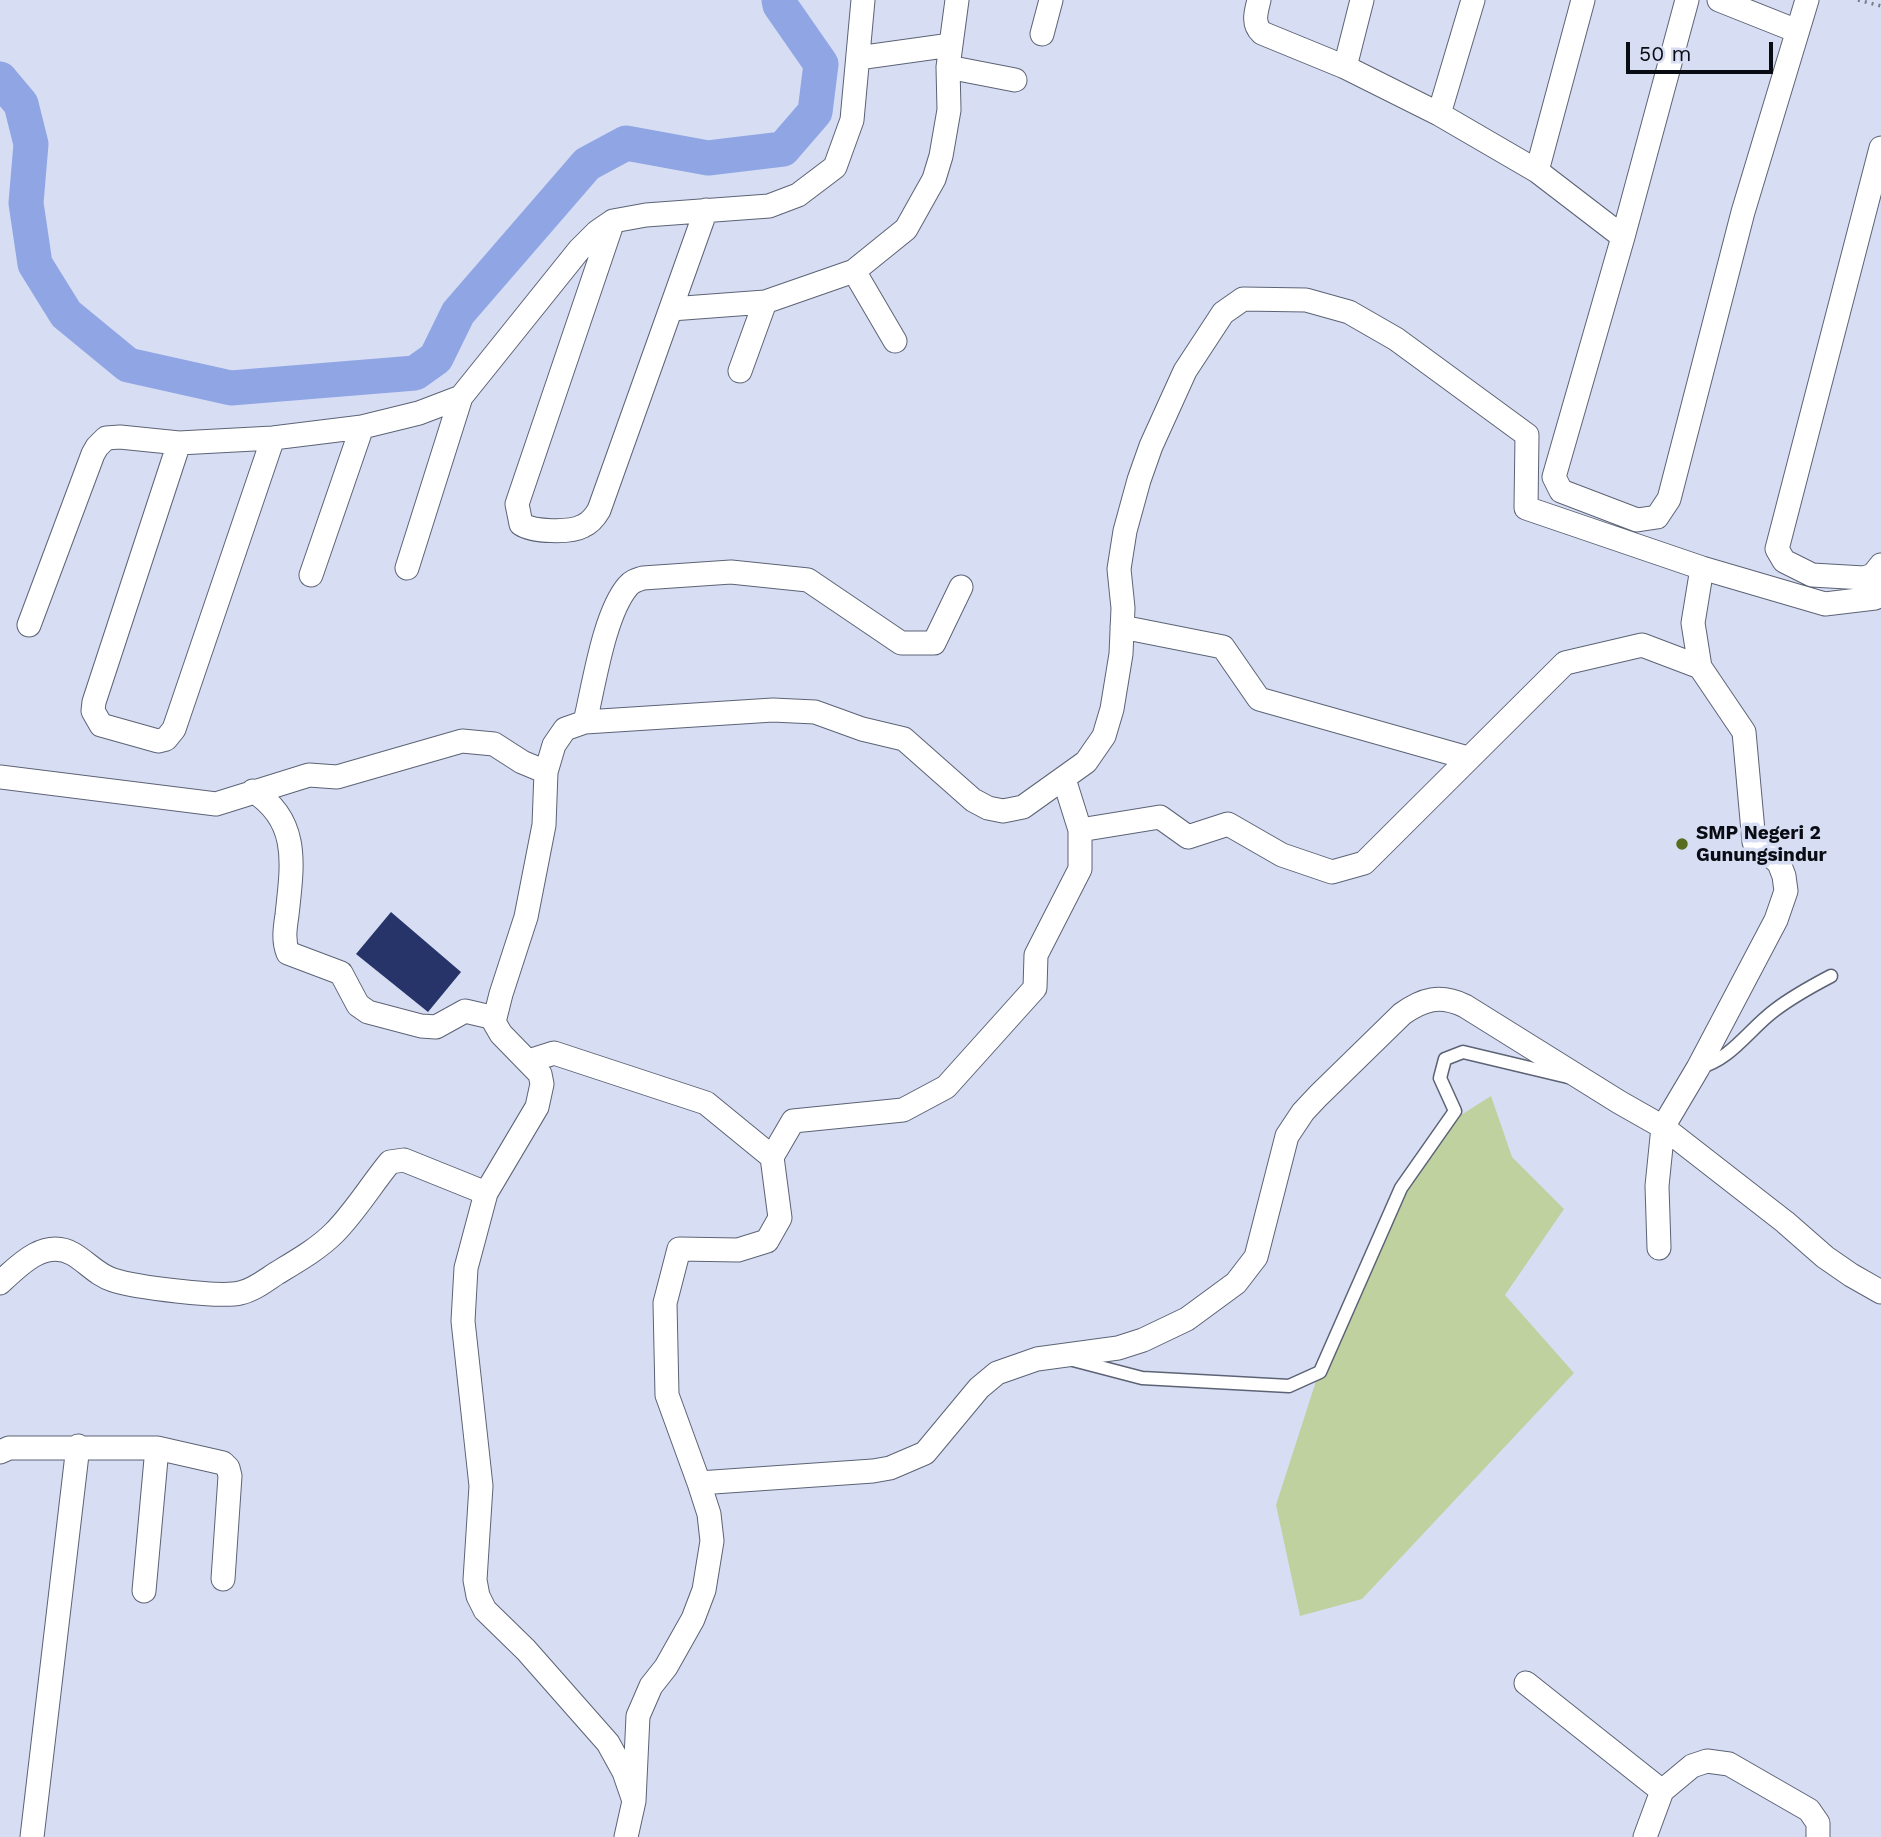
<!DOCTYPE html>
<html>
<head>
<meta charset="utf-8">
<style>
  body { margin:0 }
  #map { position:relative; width:1881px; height:1837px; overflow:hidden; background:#d7def4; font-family:"Work Sans",sans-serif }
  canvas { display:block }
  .scale { position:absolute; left:1626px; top:42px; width:147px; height:32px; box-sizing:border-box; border:4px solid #0a0c13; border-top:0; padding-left:9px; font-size:21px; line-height:24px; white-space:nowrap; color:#0a0c13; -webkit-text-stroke:5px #d7def4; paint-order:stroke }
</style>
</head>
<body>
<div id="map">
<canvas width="1881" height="1837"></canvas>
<div class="scale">50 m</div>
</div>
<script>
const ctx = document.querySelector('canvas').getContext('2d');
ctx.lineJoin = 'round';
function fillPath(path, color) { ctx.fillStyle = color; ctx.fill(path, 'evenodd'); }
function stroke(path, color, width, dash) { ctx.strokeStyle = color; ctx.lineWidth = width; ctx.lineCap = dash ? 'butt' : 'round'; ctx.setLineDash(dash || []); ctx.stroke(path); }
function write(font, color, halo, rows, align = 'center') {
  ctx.font = font + ' "Work Sans",sans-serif'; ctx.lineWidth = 7; ctx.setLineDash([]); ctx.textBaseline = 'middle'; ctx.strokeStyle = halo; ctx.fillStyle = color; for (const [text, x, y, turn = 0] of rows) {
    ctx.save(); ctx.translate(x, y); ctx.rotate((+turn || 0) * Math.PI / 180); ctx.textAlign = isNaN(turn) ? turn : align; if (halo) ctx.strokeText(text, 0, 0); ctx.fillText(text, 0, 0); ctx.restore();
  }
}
const green = new Path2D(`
  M 1491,1096 L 1512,1157 L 1564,1209 L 1505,1295 L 1574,1373 L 1362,1599 L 1300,1616 L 1276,1505 L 1316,1381 L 1381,1247 L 1412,1168 L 1461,1115 Z`);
const river = new Path2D(`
  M 0,79 L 21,104 L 31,144 L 26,203 L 35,264 L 66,314 L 128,365 L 231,388 L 415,373 L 436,358 L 458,313 L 587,164 L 626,143 L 708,158 L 783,149 L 815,112 L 821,64 L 780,5 L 779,0`);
const building = new Path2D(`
  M 391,912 L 461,972 L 428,1012 L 356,954 Z`);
const path = new Path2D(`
  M 1858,0 L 1881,6`);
const lane = new Path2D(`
  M 1698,1068 C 1732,1059 1748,1030 1775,1010 C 1792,997 1812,986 1831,976
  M 1073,1360 L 1142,1378 L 1289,1386 L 1320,1372 L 1401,1188 L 1455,1111 L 1440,1078 L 1445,1059 L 1463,1052 L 1568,1077`);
const street = new Path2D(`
  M 1259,0 C 1256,12 1252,24 1262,33 L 1345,67 L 1439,114 L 1537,171 L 1623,237
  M 1687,0 L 1623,237 L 1554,477 L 1561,491 L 1637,520 L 1657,517 L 1669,499 L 1743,212 L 1807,0
  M 1719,0 L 1797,31
  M 1042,34 L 1051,0
  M 858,58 L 951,45
  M 948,67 L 1015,80
  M 1345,67 L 1362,0
  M 1439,114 L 1473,0
  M 1881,148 L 1777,549 L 1784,561 L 1812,575 L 1864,578 L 1873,575 L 1881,565
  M 1537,171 L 1583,0
  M 613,221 L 517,504 L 521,524 C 533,532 570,533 583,526 C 590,523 595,517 599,510 L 706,210
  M 854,271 L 895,341
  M 671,309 L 765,302 L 854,271 L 906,229 L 934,179 L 941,156 L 949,110 L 948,67 L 957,0
  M 740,371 L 765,302
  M 179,443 L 94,702 L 93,711 L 101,725 L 158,741 L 166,739 L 174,729 L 273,438
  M 407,568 L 461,397
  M 311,575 L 362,427
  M 29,625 L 93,454 L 97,447 L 106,438 L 120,437 L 179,443 L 273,438 L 362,427 L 419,413 L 461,397 L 579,250 L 597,232 L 613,221 L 646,215 L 769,206 L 798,195 L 835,167 L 852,120 L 863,0
  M 1122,627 L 1223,647 L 1259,699 L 1468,758
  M 585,722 C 594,685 604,614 628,586 C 632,581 637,580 643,578 L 731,572 L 808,580 L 901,643 L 934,643 L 961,587
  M 0,777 L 216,804 L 309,775 L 337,777 L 462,741 L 494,744 L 522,762 L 546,772
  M 253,791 C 301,821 292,867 287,915 C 285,928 283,941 288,953 L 341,973 L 358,1005 L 368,1012 L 421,1026 L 436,1027 L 465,1011 L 495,1018
  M 1080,830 L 1160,817 L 1188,837 L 1228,824 L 1282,855 L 1332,872 L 1364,863 L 1565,663 L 1642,645 L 1700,667
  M 529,1061 L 554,1053 L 706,1103 L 772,1157
  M 1659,1248 L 1657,1186 L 1663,1127 L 1698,1068 L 1776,920 L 1786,891 L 1784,876 L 1779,863 L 1754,842 L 1744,732 L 1700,667 L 1693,623 L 1702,568
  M 0,1283 C 19,1265 45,1238 73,1254 C 87,1262 97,1275 113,1280 C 134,1287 220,1298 240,1293 C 254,1290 266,1280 277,1273 C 297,1261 318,1249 334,1233 C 355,1212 371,1185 390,1162 L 404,1160 L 486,1193
  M 0,1452 L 9,1448 L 157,1448 L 223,1463 L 228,1468 L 230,1476 L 223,1579
  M 699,1483 L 873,1471 L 890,1468 L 925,1453 L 979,1388 L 997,1373 L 1037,1359 L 1118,1348 L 1143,1340 L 1187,1319 L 1236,1283 L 1256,1257 L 1287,1136 L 1303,1112 L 1318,1096 L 1402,1014 C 1423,999 1440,994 1465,1006 L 1619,1102 L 1663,1127 L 1785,1222 L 1825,1257 L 1851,1275 L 1881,1292
  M 144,1591 L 157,1448
  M 1526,1683 L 1662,1791
  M 634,1801 L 624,1772 L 608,1743 L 526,1650 L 485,1610 L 478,1596 L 475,1580 L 481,1486 L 463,1321 L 466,1268 L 486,1193 L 537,1107 L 542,1084 L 540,1074 L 501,1034 L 494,1022 L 501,994 L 526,917 L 544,825 L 546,772 L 554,745 L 565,729 L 585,722 L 773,710 L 815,712 L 862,729 L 904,739 L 973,800 L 988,808 L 1003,811 L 1023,807 L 1086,762 L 1104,736 L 1112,709 L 1121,654 L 1123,608 L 1119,569 L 1125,531 L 1139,480 L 1151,446 L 1185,371 L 1223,313 L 1243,299 L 1306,300 L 1349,312 L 1396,339 L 1527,435 L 1526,508 L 1702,568 L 1825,604 L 1875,598 L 1881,594
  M 32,1837 L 78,1446
  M 626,1837 L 634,1801 L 638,1716 L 651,1686 L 666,1667 L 693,1619 L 704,1590 L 712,1541 L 709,1514 L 699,1483 L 667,1395 L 665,1303 L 679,1249 L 738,1250 L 767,1241 L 780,1218 L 772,1157 L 793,1121 L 903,1110 L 946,1087 L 1035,988 L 1036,955 L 1080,869 L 1080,830 L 1064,779
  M 1645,1837 L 1662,1791 L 1692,1766 L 1707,1761 L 1729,1764 L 1809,1810 L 1818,1823 L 1818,1837`);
const markers = [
  [1682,844,7,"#576d1d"]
];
const poiNames = [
  ["SMP Negeri 2",1696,833],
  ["Gunungsindur",1696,855]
];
fillPath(green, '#bfd19e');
stroke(river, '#90a5e4', 35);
fillPath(building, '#263469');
stroke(lane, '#5c6375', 15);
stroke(street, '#5c6375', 25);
stroke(path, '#787c8b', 3.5, [2, 5]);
stroke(lane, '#fff', 12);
stroke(street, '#fff', 23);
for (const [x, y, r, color] of markers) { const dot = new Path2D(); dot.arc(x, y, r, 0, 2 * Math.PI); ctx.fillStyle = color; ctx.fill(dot); stroke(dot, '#d7def4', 2.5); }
write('bold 19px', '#0a0c13', '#d7def4', poiNames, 'left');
</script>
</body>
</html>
